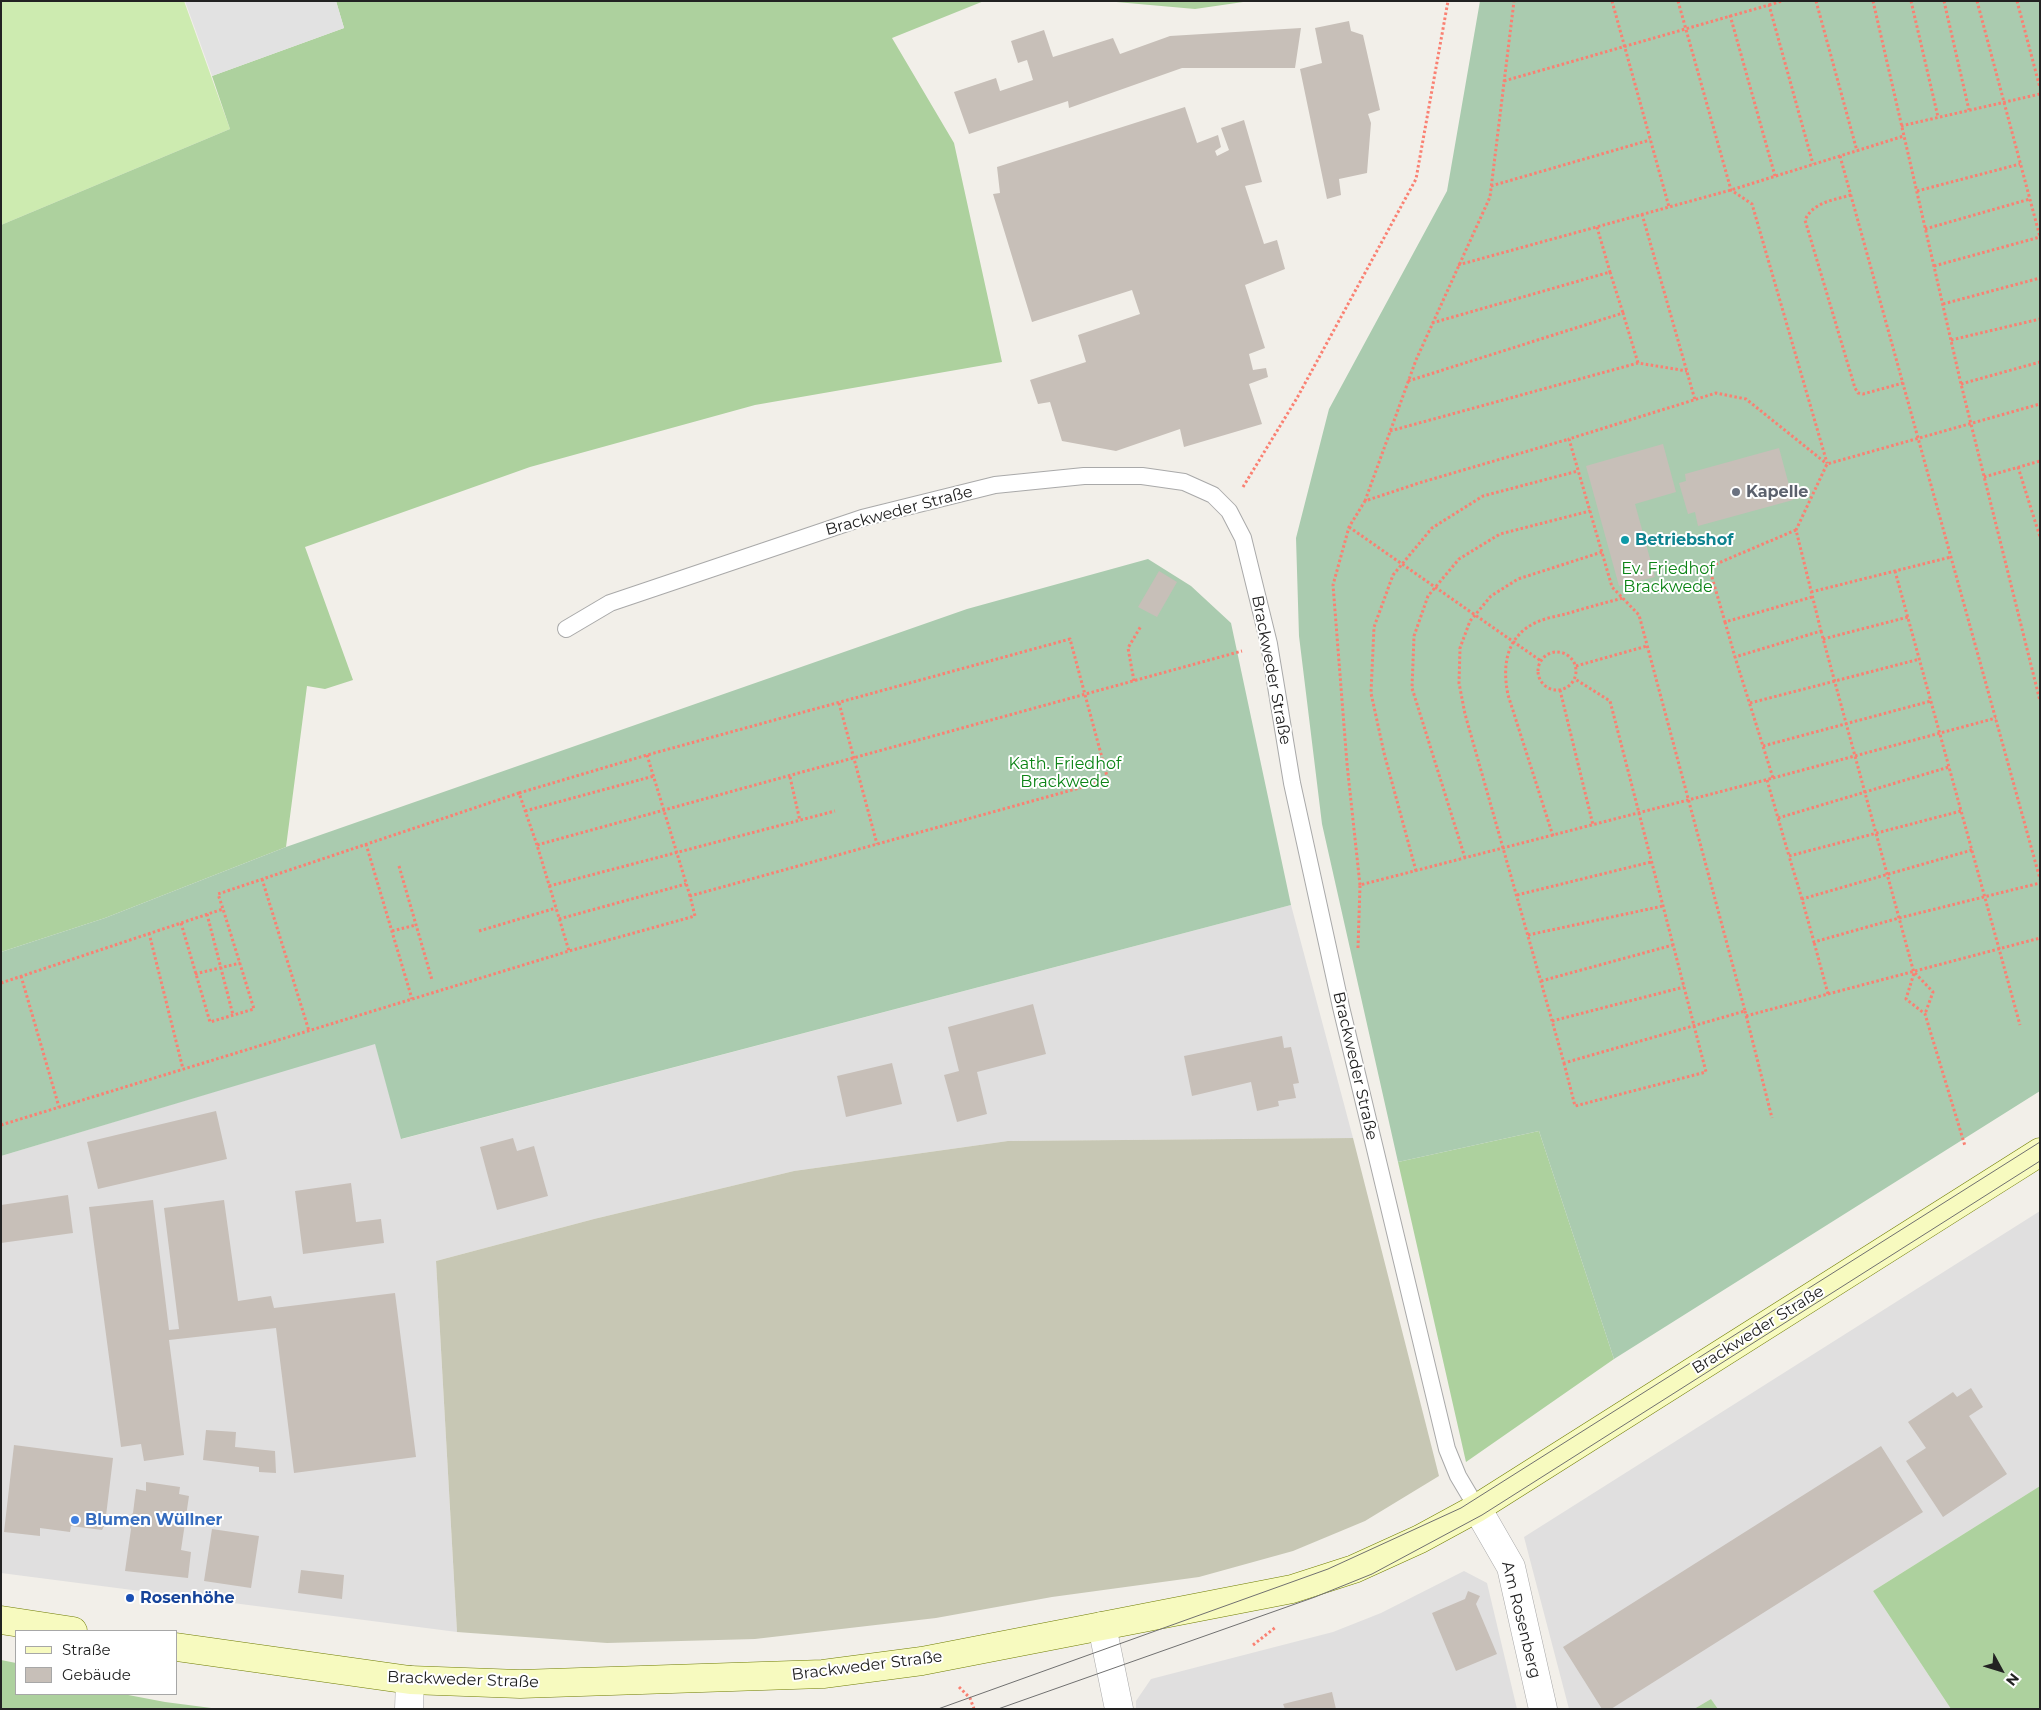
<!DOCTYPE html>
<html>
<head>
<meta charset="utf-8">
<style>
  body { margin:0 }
  #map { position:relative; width:2041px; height:1710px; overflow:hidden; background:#f2efe9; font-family:Montserrat,sans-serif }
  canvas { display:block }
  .frame { position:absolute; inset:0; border:2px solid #222; pointer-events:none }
  .legend { position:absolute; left:15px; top:1630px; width:162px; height:65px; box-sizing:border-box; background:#fff; border:1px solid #a7a7a7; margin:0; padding:6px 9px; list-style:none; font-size:15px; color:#222 }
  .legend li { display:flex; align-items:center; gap:10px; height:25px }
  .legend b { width:25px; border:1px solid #a7a7a7 }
  .north { position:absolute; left:1976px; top:1645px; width:50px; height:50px; -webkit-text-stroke:4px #fff; paint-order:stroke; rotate:129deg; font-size:14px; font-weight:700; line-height:20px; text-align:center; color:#222 }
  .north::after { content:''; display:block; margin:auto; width:18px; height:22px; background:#222; clip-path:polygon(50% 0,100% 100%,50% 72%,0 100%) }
</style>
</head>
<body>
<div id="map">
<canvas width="2041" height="1710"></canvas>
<div class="frame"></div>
<ul class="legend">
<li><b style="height:6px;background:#f7fabf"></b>Straße</li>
<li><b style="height:14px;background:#c7bfb8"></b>Gebäude</li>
</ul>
<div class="north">N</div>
</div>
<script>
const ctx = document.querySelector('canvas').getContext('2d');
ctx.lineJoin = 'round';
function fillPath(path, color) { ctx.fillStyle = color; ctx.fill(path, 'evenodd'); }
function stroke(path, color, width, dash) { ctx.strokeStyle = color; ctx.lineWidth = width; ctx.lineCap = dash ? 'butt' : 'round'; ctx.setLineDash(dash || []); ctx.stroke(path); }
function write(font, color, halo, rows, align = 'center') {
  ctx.font = font + ' Montserrat,sans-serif'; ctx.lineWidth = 4; ctx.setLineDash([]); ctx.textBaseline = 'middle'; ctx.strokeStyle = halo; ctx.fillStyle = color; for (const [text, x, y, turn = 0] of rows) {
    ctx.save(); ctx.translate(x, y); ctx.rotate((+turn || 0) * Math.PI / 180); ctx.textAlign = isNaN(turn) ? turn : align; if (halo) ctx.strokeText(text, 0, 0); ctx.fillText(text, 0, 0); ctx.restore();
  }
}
const residential = new Path2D(`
  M 1291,905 L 1353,1138 L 1008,1141 L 794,1171 L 594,1219 L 436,1261 L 457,1632 L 1,1573 L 1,1156 L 375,1043 L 402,1139 Z
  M 2040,1211 L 2040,1486 L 1873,1591 L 1951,1709 L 1718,1709 L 1711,1699 L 1694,1709 L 1569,1709 L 1524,1537 Z
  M 1464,1571 L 1487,1583 L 1517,1709 L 1136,1709 L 1136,1701 L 1151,1679 L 1333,1632 L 1381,1613 Z`);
const construction = new Path2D(`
  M 1353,1138 L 1439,1476 L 1365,1521 L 1293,1551 L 1199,1577 L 1052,1597 L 936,1618 L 755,1639 L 607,1643 L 457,1632 L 436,1261 L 594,1219 L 794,1171 L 1008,1141 Z`);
const grass = new Path2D(`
  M 1,1 L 184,1 L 230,129 L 1,225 Z`);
const forest = new Path2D(`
  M 336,1 L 984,1 L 892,38 L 954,143 L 1002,362 L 755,405 L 530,467 L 305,547 L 353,680 L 325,689 L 307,686 L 286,847 L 105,918 L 1,952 L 1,225 L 230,129 L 212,76 L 344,28 Z
  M 1105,1 L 1250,1 L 1195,9 Z
  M 1539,1131 L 1614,1359 L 1466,1462 L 1398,1162 Z
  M 2040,1486 L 2040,1709 L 1951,1709 L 1873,1591 Z
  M 1,1660 L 16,1663 L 16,1694 L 123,1694 L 165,1702 L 219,1709 L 1,1709 Z
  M 1711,1699 L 1718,1709 L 1694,1709 Z`);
const cemetery = new Path2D(`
  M 1480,1 L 2040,1 L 2040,1091 L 1614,1359 L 1539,1131 L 1398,1162 L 1322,824 L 1299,636 L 1296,538 L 1329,409 L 1447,191 Z
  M 1148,559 L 1191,586 L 1231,623 L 1291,905 L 401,1139 L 375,1044 L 1,1156 L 1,952 L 105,918 L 286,847 L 967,609 Z`);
const parking = new Path2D(`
  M 185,1 L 336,1 L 344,28 L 212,76 Z`);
const building = new Path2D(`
  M 1349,21 L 1351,31 L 1363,35 L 1380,110 L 1368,114 L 1371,123 L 1367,173 L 1339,179 L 1341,195 L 1327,199 L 1300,69 L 1322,63 L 1315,28 Z
  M 1301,28 L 1295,68 L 1182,68 L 1069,108 L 1068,101 L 969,134 L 954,92 L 996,78 L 1000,91 L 1033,80 L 1027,60 L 1018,63 L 1011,41 L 1044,30 L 1053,57 L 1113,38 L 1120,54 L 1170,36 Z
  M 1185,107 L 1197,143 L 1218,135 L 1221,147 L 1215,151 L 1217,156 L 1229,150 L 1221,128 L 1244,120 L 1262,182 L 1245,186 L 1264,244 L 1277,240 L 1285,269 L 1245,285 L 1265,348 L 1249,354 L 1253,370 L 1266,368 L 1268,377 L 1249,384 L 1262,424 L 1184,447 L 1180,429 L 1116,451 L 1062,441 L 1050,402 L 1038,404 L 1030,380 L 1086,362 L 1078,335 L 1140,314 L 1132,290 L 1032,322 L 993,194 L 1000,193 L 997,167 Z
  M 1663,444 L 1676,492 L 1635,504 L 1655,577 L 1619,586 L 1586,466 Z
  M 1779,448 L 1793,500 L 1698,526 L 1695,512 L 1688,514 L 1679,483 L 1686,481 L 1685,474 Z
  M 1159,571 L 1177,582 L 1157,617 L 1138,607 Z
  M 1033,1004 L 1046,1054 L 977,1072 L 987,1114 L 957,1122 L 944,1075 L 959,1071 L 948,1027 Z
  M 1282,1036 L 1284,1048 L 1291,1047 L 1299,1083 L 1293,1084 L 1296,1098 L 1278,1101 L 1279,1106 L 1257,1111 L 1251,1082 L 1192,1096 L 1184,1056 Z
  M 892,1063 L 902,1104 L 846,1117 L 837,1076 Z
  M 216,1111 L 227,1159 L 98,1189 L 87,1142 Z
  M 513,1138 L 517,1151 L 534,1146 L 548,1196 L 497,1210 L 480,1147 Z
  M 351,1183 L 356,1222 L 381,1219 L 384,1243 L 303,1254 L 295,1191 Z
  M 68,1195 L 73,1233 L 1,1243 L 1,1205 Z
  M 153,1200 L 169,1330 L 179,1329 L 164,1208 L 224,1200 L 238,1301 L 271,1296 L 274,1308 L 395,1293 L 416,1457 L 294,1473 L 276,1328 L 169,1340 L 184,1455 L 144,1461 L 141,1444 L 121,1447 L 89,1207 Z
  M 1971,1388 L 1983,1407 L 1969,1416 L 2007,1474 L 1943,1517 L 1906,1461 L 1926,1448 L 1908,1422 L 1953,1392 L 1957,1397 Z
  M 206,1430 L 236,1432 L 235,1447 L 275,1451 L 276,1473 L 259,1472 L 259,1467 L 203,1460 Z
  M 14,1445 L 113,1458 L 105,1524 L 102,1530 L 71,1526 L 70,1532 L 40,1528 L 40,1536 L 4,1532 Z
  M 1881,1446 L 1923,1512 L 1611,1709 L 1602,1709 L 1563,1647 Z
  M 146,1482 L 180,1487 L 179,1494 L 189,1496 L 181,1550 L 191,1552 L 188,1578 L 125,1571 L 131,1529 L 129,1525 L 129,1517 L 133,1513 L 136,1489 L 146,1491 Z
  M 212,1529 L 259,1536 L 251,1588 L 204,1581 Z
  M 301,1570 L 344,1575 L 342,1599 L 298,1593 Z
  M 1468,1591 L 1480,1596 L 1476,1604 L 1497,1654 L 1456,1671 L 1432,1613 L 1465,1599 Z
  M 1332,1692 L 1336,1709 L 1285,1709 L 1283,1704 Z`);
const path = new Path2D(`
  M 1612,1 L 1669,207
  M 1678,1 L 1731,190 L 1752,204 L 1827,463
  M 1816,1 L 1857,151
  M 1873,1 L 1961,384 L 2040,701
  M 1911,1 L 1938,117
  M 1944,1 L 1969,110
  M 1977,1 L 2040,237
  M 2017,1 L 2040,88
  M 1769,5 L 1782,1
  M 1730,15 L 1775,176
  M 1504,81 L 1769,5 L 1813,164
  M 1901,126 L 2040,94
  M 1840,156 L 2040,879
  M 1491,186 L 1650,140
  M 1917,191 L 2020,164
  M 1851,195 C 1834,200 1813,202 1805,220 L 1855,388 L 1858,393 L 1863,394 L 1903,383
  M 1642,214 L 1695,400
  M 1597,227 L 1610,272
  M 1925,229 L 2030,199
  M 1458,265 L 1731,190 L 1904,136
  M 1934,266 L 2040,237
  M 1943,304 L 2040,278
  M 1432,323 L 1610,272 L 1623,313
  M 1951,340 L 2040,319
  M 1408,381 L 1623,313 L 1638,363
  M 1961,384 L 2040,362
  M 1390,431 L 1638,363 L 1687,371
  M 2018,467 L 2040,537
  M 1984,477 L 2040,461
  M 1243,487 L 1297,398 L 1416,179 L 1448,1
  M 1365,501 L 1416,360 L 1490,197 L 1514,1
  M 1349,527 L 1541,661
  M 1796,530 L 1709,567 L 1725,622 L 1812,597
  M 1602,552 L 1518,579 L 1491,596 L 1470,621 L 1460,648 L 1459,683 L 1465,714 L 1564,1063 L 1745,1011 L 1639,615 L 1612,587 L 1569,439 L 1716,393 L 1746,399 L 1827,464
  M 1895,571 L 2020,1025
  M 1811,592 L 1951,557
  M 1725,622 L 1735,657
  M 1821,631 L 1914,973 L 1906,999 L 1925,1014 L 1965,1146
  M 1823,639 L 1908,617
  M1538 671a19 19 0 1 1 38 0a19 19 0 1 1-38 0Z
  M 1576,666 L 1647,646
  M 1134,681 L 1128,648 L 1141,626
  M 1560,690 L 1593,825
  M 839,703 L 877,844
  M 1750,703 L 1920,659
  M 1763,746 L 1931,701
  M 647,755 L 690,896
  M 790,777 L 800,821
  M 1773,778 L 1996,718
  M 1767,780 L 1789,856
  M 519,793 L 647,755 L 1070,639 L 1108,780 L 690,896 L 695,916 L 569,951
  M 525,811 L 654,776
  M 1778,818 L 1949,767
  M 1553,836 L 1508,695 C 1502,665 1506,636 1537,622 C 1546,618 1557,616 1566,614 C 1585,608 1604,603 1623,598
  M 366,844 L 412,999
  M 1972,850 L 1802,899 L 1814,942 L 1899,918 L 2040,883
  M 1465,858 L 1412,688 L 1414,636 L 1428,596 L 1459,559 L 1500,534 L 1590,511
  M 399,866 L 432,980
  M 1416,871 L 1384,753 L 1371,693 L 1374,627 L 1393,575 L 1432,528 L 1483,496 L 1578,471
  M 262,879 L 309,1031
  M 1360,885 L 1347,764 L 1333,585 L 1349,527 L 1365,501 L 1419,483 L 1569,439
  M 549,886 L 835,811
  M 1517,895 L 1651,862
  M 1802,899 L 1789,856 L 1961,811
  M 207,914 L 233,1015
  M 559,919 L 686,884
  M 181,923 L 210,1022 L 254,1009 L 223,909
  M 392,931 L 416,925
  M 479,931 L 556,908
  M 149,933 L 183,1069
  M 1528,935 L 1663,906
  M 1358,948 L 1360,885 L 1773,778 L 1735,657 L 1821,631 L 1796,530 L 1827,464 L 2040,404
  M 1915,973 L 1933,992 L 1925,1014
  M 195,974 L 240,963
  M 21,976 L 59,1107
  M 1541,981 L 1673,945
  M 1,983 L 223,909 L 218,894 L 519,793 L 537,845
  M 1828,994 L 2040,938
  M 1745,1011 L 1772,1118
  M 1746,1016 L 1828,994 L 1814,942
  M 1552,1021 L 1684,987
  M 1564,1063 L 1575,1106 L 1706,1072 L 1610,701 L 1575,679
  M 1,1125 L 569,951 L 537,845 L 1242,651
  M 1253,1645 L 1276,1627
  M 959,1687 L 970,1698 L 974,1709`);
const lane = new Path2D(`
  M 566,629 L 610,603 L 862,518 L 995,485 L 1084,476 L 1142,476 L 1184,482 L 1213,495 L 1229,511 L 1243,538 L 1269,644 L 1292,783 L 1341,1007 L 1447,1449 L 1458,1476 L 1477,1508`);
const street = new Path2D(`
  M 1477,1508 L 1511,1567 L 1543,1709
  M 1102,1626 L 1119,1709
  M 409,1709 L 410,1680`);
const secondary = new Path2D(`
  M 1,1620 L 73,1631
  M 176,1647 L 410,1680 L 520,1684 L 823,1674 L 922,1661 L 1292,1589 L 1354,1569 L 1420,1539 L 1477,1508 L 2040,1152`);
const tram = new Path2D(`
  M 938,1709 L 1328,1569 L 1461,1508 L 2040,1142
  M 998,1709 L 1315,1597 L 1372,1574 L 1482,1515 L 2040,1161`);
const markers = [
  [1736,492,5,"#6b7280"],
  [1625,540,5,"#0f9aa8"],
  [75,1520,5,"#3f7fe0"],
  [130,1598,5,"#1a4fb4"]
];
const worshipNames = [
  ["Kapelle",1746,492]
];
const streetNames = [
  ["Brackweder Straße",899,511,-15],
  ["Brackweder Straße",1271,670,79],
  ["Brackweder Straße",1355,1066,77],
  ["Brackweder Straße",1758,1330,-32],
  ["Am Rosenberg",1521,1620,76],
  ["Brackweder Straße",867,1666,-7],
  ["Brackweder Straße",463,1680,2]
];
const cultureNames = [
  ["Betriebshof",1635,540]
];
const parkNames = [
  ["Ev. Friedhof",1668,569],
  ["Brackwede",1668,587],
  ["Kath. Friedhof",1065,764],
  ["Brackwede",1065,782]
];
const shopNames = [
  ["Blumen Wüllner",85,1520]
];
const transitNames = [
  ["Rosenhöhe",140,1598]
];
fillPath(residential, '#e0dfdf');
fillPath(construction, '#c7c7b4');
fillPath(grass, '#cdebb0');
fillPath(forest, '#add19e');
fillPath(cemetery, '#aacbaf');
fillPath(parking, '#e2e2e2');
fillPath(building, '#c7bfb8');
stroke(lane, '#a9a9a9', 18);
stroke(street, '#a9a9a9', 29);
stroke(secondary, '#707d05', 29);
stroke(path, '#fa8072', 3, [2.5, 2.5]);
stroke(lane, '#fff', 16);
stroke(street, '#fff', 28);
stroke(secondary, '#f7fabf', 28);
stroke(tram, '#707070', 1);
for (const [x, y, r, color] of markers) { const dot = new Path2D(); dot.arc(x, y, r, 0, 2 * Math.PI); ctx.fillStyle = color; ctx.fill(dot); stroke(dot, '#fff', 2); }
write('bold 16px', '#5b616d', '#fff', worshipNames, 'left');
write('16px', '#222', '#fff', streetNames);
write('bold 16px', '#0d838f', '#fff', cultureNames, 'left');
write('16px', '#0c8416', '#fff', parkNames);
write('bold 16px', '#366cbe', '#fff', shopNames, 'left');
write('bold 16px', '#164399', '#fff', transitNames, 'left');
</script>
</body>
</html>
